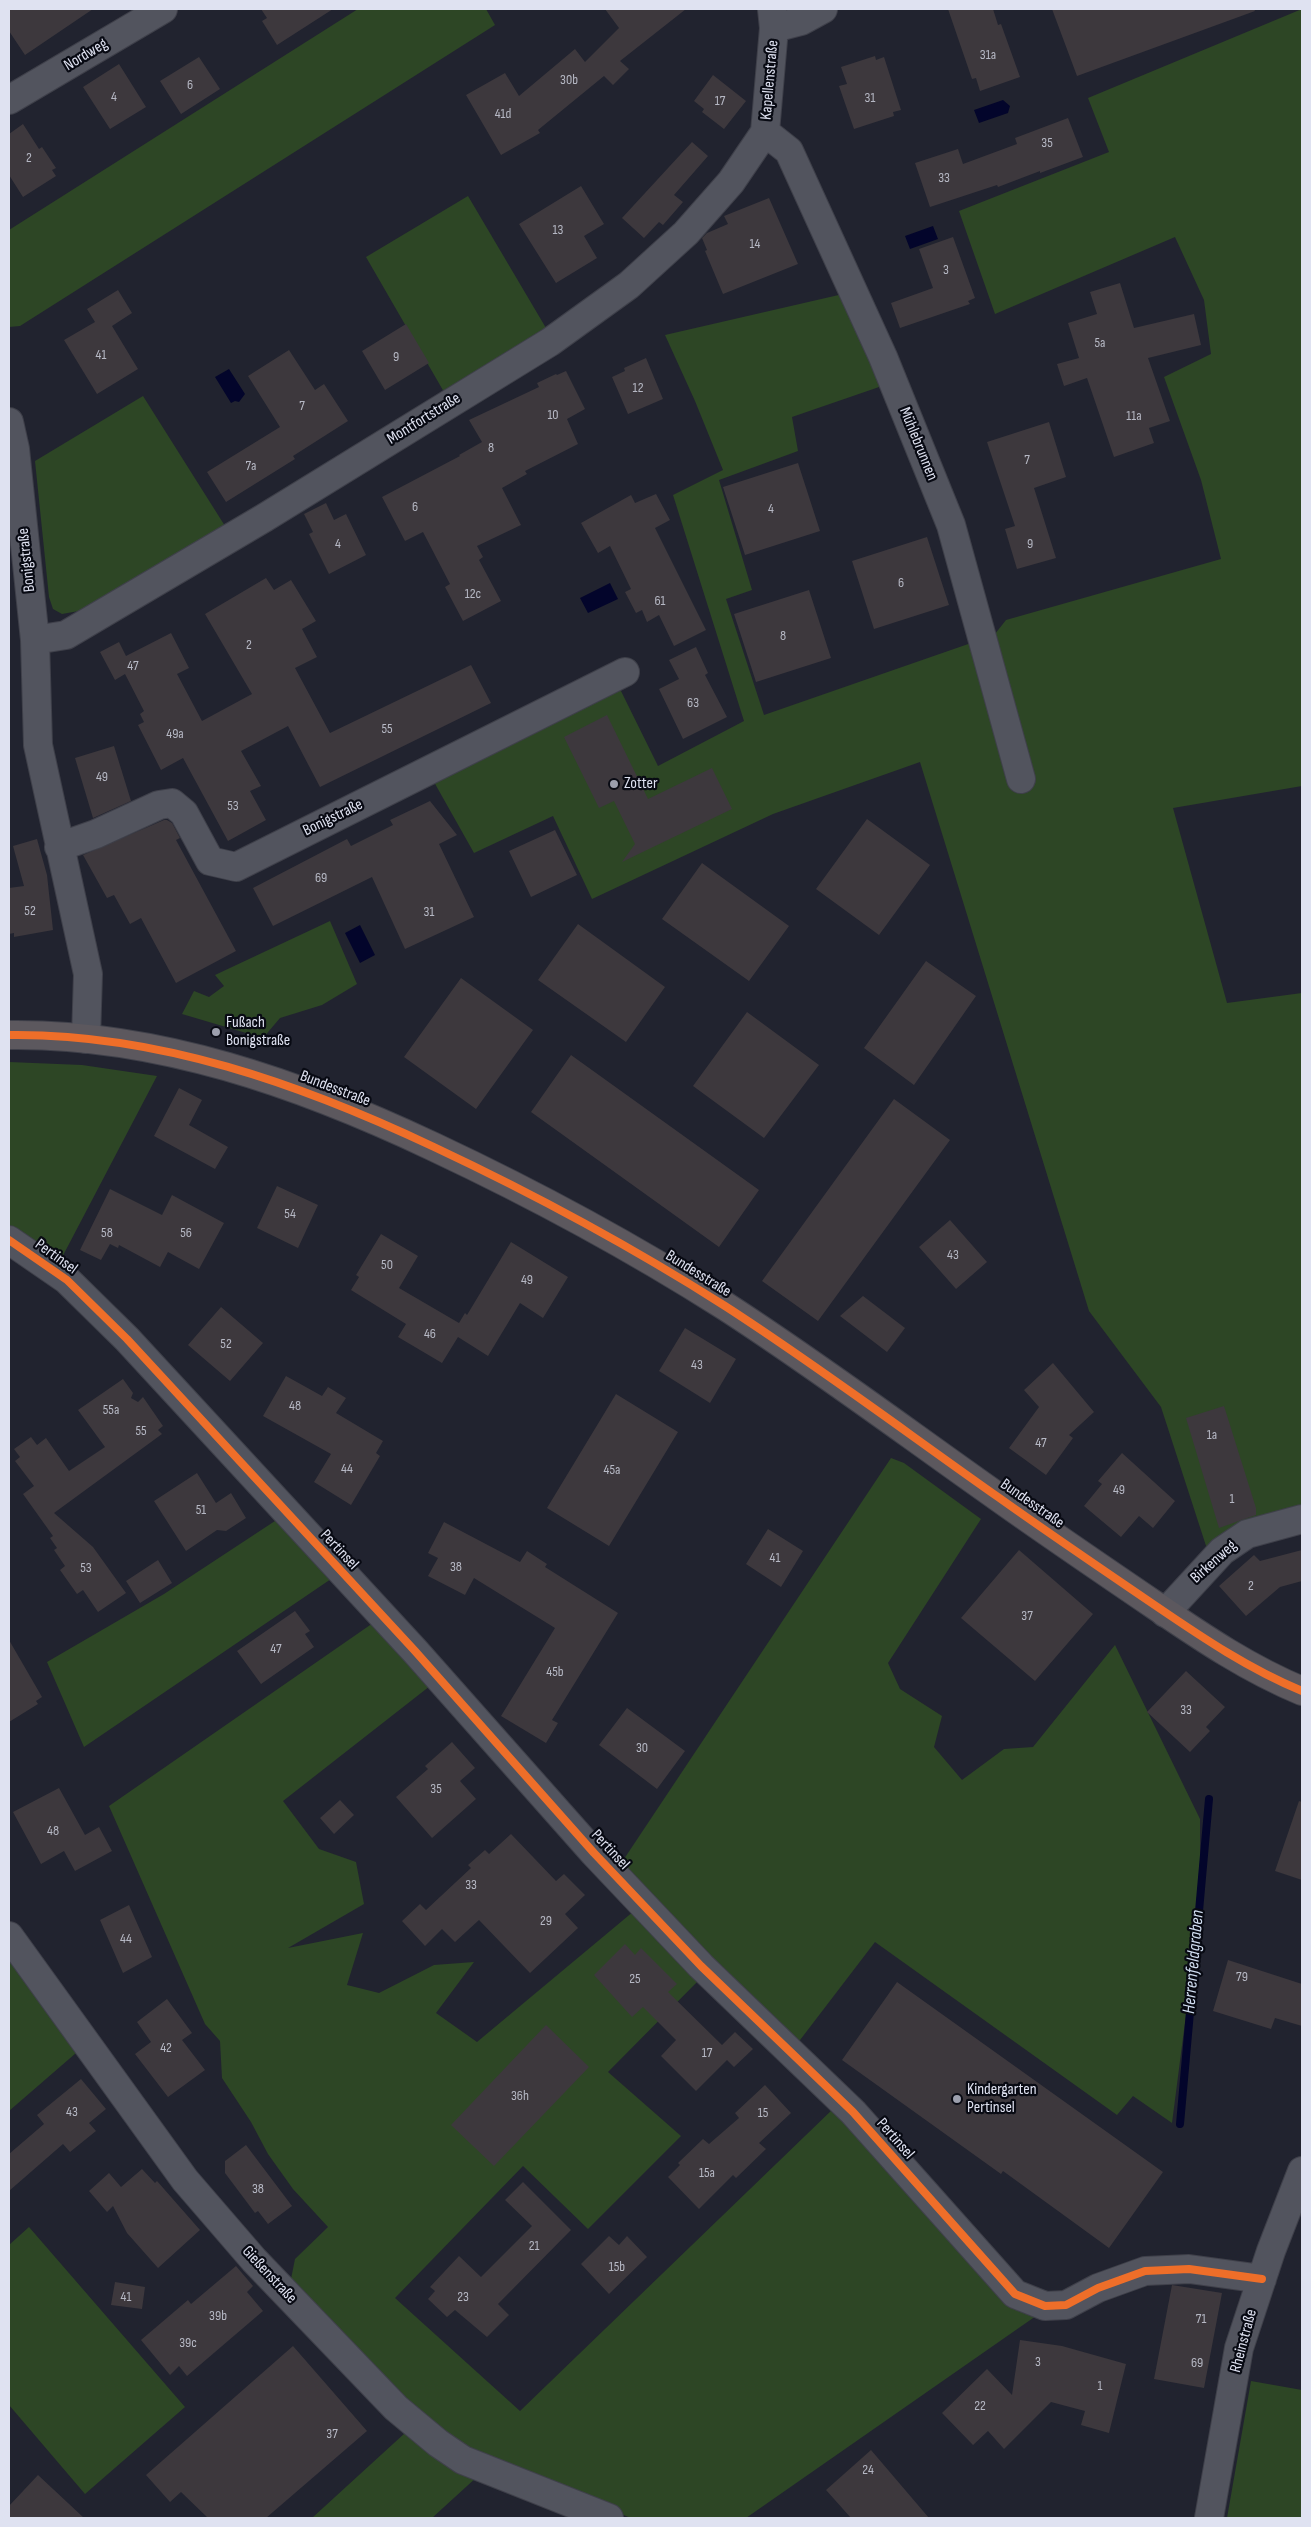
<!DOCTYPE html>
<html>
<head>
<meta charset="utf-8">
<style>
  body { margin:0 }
  #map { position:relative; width:1311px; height:2527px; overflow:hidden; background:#21232f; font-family:"Sofia Sans Condensed",sans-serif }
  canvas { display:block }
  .frame { position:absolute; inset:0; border:10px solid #dfe2f1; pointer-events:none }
</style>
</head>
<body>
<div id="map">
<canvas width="1311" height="2527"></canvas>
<div class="frame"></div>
</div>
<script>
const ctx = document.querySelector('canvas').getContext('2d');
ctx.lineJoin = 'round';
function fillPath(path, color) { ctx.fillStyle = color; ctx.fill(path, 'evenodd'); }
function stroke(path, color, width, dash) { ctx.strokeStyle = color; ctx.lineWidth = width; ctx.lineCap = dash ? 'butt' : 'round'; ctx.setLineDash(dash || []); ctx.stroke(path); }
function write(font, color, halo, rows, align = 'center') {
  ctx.font = font + ' "Sofia Sans Condensed",sans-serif'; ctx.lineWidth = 4.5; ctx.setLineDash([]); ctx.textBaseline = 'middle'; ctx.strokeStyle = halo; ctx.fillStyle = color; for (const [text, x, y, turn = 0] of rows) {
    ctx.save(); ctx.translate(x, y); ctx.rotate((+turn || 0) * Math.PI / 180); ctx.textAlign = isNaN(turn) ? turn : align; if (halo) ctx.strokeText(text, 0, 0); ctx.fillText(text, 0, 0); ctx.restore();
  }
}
const green = new Path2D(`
  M 358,9 L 486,9 L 495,25 L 20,326 L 9,327 L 9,230 Z
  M 1302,9 L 1302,786 L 1173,808 L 1227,1003 L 1302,993 L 1302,1512 L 1208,1552 L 1161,1407 L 1089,1311 L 920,762 L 773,814 L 592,899 L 553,816 L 474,853 L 434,782 L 619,687 L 658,766 L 744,721 L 673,495 L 723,470 L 695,401 L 665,335 L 843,294 L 882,386 L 792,417 L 798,451 L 719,480 L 752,590 L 726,599 L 764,715 L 974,642 L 991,639 L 1006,620 L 1221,559 L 1201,480 L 1164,377 L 1211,354 L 1204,300 L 1175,237 L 995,314 L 959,211 L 1109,152 L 1088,98 Z
  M 468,196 L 546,328 L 444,392 L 366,257 Z
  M 143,396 L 225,526 L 90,609 L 62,614 L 53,609 L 49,597 L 35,461 Z
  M 330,921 L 357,984 L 322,1005 L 280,1018 L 263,1038 L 182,1014 L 194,991 L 209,997 L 224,986 L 215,975 Z
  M 9,1062 L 82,1065 L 157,1076 L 58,1265 L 9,1227 Z
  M 891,1458 L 904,1463 L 981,1519 L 888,1663 L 900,1689 L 942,1716 L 934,1747 L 962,1780 L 1004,1749 L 1033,1747 L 1115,1645 L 1200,1819 L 1200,1861 L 1189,1991 L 1172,2123 L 1133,2096 L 1117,2115 L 875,1942 L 797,2044 L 618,1868 Z
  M 278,1519 L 331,1579 L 84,1747 L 47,1662 L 164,1594 Z
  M 373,1623 L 430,1686 L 283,1801 L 319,1849 L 356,1862 L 364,1904 L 288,1948 L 363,1933 L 347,1985 L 379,1993 L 434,1965 L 474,1962 L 436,2013 L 477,2042 L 634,1911 L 699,1980 L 608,2072 L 681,2136 L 588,2229 L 523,2166 L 395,2298 L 520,2411 L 834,2108 L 1036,2316 L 746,2518 L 631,2518 L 481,2458 L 425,2419 L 291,2279 L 295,2259 L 328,2227 L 293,2189 L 268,2154 L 251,2122 L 222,2078 L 220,2041 L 205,2024 L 109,1806 Z
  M 9,1953 L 76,2053 L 9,2111 Z
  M 29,2227 L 185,2407 L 85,2494 L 9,2405 L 9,2245 Z
  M 1251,2381 L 1302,2390 L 1302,2518 L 1227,2518 Z
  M 405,2433 L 433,2456 L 478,2476 L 432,2518 L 312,2518 Z`);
const water = new Path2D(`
  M 1003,100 L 1010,106 L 1008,113 L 979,123 L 974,110 Z
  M 933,226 L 938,239 L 910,249 L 905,236 Z
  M 229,369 L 245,394 L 239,402 L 235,401 L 231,403 L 215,377 Z
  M 610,583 L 618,599 L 588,613 L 580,598 Z
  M 360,925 L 375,955 L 360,963 L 345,933 Z`);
const stream = new Path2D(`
  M 1180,2124 L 1209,1799`);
const building = new Path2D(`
  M 9,9 L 93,9 L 25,55 L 9,31 Z
  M 261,9 L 333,9 L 277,45 L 262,21 L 267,18 Z
  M 605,9 L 686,9 L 620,61 L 629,69 L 613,85 L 604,76 L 538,130 L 540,133 L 501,155 L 466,95 L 505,73 L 519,96 L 575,49 L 585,62 L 619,28 Z
  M 948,9 L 993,9 L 998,25 L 1001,24 L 1020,77 L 980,91 L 976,78 L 972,79 Z
  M 1052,9 L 1254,9 L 1255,11 L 1077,76 Z
  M 875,56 L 876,60 L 884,57 L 901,110 L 893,112 L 894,116 L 854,129 L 839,86 L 847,84 L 841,67 Z
  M 199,57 L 220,89 L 181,114 L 160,81 Z
  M 119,64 L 146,107 L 110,129 L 83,87 Z
  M 713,75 L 746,101 L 724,129 L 702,112 L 704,109 L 694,101 Z
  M 1068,118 L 1083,157 L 1040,173 L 1040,171 L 998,187 L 997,185 L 930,207 L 915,163 L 958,149 L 963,164 L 1017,144 L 1015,138 Z
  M 23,124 L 39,149 L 42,147 L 56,168 L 52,170 L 56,176 L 23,197 L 9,175 L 9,134 Z
  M 692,142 L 708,156 L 674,195 L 683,202 L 663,225 L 659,222 L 644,238 L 622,218 Z
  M 581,186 L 604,224 L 584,236 L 597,258 L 556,283 L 519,224 Z
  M 769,198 L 798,264 L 723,294 L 705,251 L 707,250 L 702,238 L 707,233 L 728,224 L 724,216 Z
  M 953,237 L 975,298 L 968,301 L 970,304 L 900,328 L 891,303 L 933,288 L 919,249 Z
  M 1120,283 L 1134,328 L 1194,314 L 1201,345 L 1148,358 L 1170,421 L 1149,428 L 1154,443 L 1114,457 L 1087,378 L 1064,386 L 1057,364 L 1079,358 L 1068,323 L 1097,314 L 1090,292 Z
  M 118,290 L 132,313 L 112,326 L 138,369 L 97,394 L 64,340 L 95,322 L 87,309 Z
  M 406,324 L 429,363 L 385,390 L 362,351 Z
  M 289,350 L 315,390 L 324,384 L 348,421 L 293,456 L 295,459 L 226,502 L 207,472 L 280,427 L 248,376 Z
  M 646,358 L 663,399 L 628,414 L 612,377 L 625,371 L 624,368 Z
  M 566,371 L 585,409 L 567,419 L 578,444 L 525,471 L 527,474 L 502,488 L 521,525 L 477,546 L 483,557 L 479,560 L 501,601 L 463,621 L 445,587 L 450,584 L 423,532 L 405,541 L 382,497 L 460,456 L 459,455 L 482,442 L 469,420 L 539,387 L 537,383 L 556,374 L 557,375 Z
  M 1049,422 L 1066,477 L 1034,488 L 1056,558 L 1017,569 L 1005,529 L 1015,526 L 987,442 Z
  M 798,463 L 820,531 L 745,555 L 723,487 Z
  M 656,494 L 670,520 L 655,528 L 706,630 L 674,646 L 659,615 L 647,622 L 642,610 L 636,613 L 625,592 L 631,589 L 610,546 L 598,553 L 581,523 L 631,495 L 635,503 Z
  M 326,503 L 334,520 L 346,514 L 366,555 L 329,574 L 309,534 L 313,532 L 304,514 Z
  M 927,537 L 949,605 L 874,629 L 852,561 Z
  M 266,578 L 274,590 L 291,580 L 316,621 L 302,629 L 317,657 L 295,668 L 330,733 L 471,665 L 491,703 L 320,787 L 288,726 L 241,751 L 261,786 L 250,791 L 266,820 L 228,841 L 183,758 L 161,770 L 138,725 L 144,722 L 140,714 L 144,711 L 125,674 L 115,680 L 100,652 L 119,642 L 126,656 L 171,633 L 189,668 L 177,674 L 202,721 L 252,694 L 205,614 Z
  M 809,590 L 831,658 L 756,682 L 734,614 Z
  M 696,647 L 708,673 L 705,675 L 727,717 L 683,739 L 659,689 L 679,679 L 669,660 Z
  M 607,715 L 648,799 L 712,768 L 732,809 L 622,862 L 635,844 L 614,801 L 599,808 L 564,737 Z
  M 114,746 L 131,801 L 93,818 L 75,758 Z
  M 430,801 L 457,835 L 439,844 L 474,917 L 405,949 L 372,877 L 273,926 L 253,888 L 347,839 L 351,846 L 393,825 L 390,820 Z
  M 867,819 L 930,865 L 879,935 L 816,889 Z
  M 164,820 L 167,820 L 172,823 L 180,838 L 176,840 L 236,951 L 176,983 L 141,918 L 130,924 L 114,895 L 107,898 L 83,855 Z
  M 555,830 L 577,875 L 531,897 L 509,851 Z
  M 37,839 L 47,875 L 53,930 L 14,937 L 14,933 L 9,934 L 9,888 L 24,886 L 13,846 Z
  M 702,863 L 789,926 L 749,981 L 662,919 Z
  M 578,924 L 665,987 L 626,1042 L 538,980 Z
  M 926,961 L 976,996 L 914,1085 L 864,1048 Z
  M 461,978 L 533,1030 L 476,1109 L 404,1057 Z
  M 747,1012 L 819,1065 L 764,1138 L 693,1086 Z
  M 571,1055 L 759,1190 L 719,1247 L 531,1112 Z
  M 179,1088 L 202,1100 L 189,1125 L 228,1147 L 215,1169 L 154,1136 Z
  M 894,1099 L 950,1140 L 818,1321 L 762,1281 Z
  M 277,1186 L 318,1205 L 298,1248 L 257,1228 Z
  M 110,1189 L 162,1215 L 172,1195 L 224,1223 L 199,1269 L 168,1252 L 160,1267 L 119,1245 L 118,1248 L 110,1244 L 101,1260 L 80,1250 Z
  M 950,1220 L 987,1262 L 956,1289 L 919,1247 Z
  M 381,1234 L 418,1256 L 399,1288 L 459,1323 L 465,1313 L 467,1315 L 511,1242 L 568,1277 L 543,1318 L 520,1303 L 488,1356 L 458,1337 L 442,1363 L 398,1337 L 406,1324 L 351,1290 L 359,1277 L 356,1275 Z
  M 863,1296 L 905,1328 L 887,1352 L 840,1316 Z
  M 221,1307 L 263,1343 L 230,1381 L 188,1345 Z
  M 685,1328 L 736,1359 L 710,1403 L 659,1371 Z
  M 1053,1363 L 1094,1412 L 1069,1435 L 1073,1438 L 1046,1475 L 1009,1448 L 1039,1407 L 1024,1390 Z
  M 286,1376 L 322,1396 L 328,1387 L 346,1398 L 336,1413 L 383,1441 L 376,1453 L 380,1456 L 351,1505 L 314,1482 L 331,1454 L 263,1416 Z
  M 123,1379 L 133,1393 L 131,1398 L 138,1402 L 143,1397 L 163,1426 L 158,1430 L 162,1434 L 54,1513 L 93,1547 L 126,1593 L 98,1612 L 83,1590 L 77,1594 L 60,1570 L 65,1566 L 54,1550 L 57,1548 L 50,1538 L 53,1536 L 23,1494 L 34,1486 L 15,1461 L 20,1457 L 14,1449 L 31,1437 L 37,1445 L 46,1438 L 69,1471 L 105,1447 L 78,1410 Z
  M 616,1394 L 678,1432 L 609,1546 L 547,1508 Z
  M 1224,1406 L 1256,1508 L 1256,1515 L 1219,1528 L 1186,1418 Z
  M 1122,1453 L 1175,1501 L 1153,1528 L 1139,1516 L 1121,1537 L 1084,1506 L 1102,1484 L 1098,1481 Z
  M 197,1473 L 216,1503 L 231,1493 L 246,1518 L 226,1531 L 217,1530 L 186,1551 L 154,1501 Z
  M 444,1522 L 520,1562 L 527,1551 L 547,1564 L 545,1567 L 618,1613 L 552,1720 L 558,1723 L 546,1743 L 501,1716 L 555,1628 L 474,1578 L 465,1595 L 428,1576 L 438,1558 L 428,1553 Z
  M 768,1529 L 803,1551 L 781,1587 L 746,1564 Z
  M 1019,1550 L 1093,1614 L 1035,1681 L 961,1618 Z
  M 1302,1550 L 1302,1581 L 1280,1587 L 1246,1616 L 1219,1586 L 1254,1555 L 1260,1561 Z
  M 158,1560 L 172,1583 L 140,1603 L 126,1581 Z
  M 295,1611 L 310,1631 L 305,1634 L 314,1647 L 261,1684 L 237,1651 Z
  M 9,1640 L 42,1697 L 36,1701 L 38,1704 L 9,1722 Z
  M 1186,1671 L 1225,1707 L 1206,1727 L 1210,1731 L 1190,1752 L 1147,1712 Z
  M 627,1708 L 685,1751 L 657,1789 L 599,1745 Z
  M 452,1742 L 475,1768 L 460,1781 L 476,1799 L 432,1838 L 396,1797 L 428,1769 L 425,1766 Z
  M 59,1788 L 85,1835 L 99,1827 L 112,1851 L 75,1871 L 64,1851 L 41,1864 L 13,1812 Z
  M 340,1800 L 354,1815 L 334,1834 L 320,1818 Z
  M 1299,1801 L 1302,1802 L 1302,1880 L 1275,1871 Z
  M 511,1834 L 556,1881 L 564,1874 L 585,1895 L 565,1914 L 578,1928 L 530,1973 L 479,1920 L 455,1942 L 442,1929 L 425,1946 L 402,1921 L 420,1904 L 426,1910 L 471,1868 L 468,1865 L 485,1850 L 489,1854 Z
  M 129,1905 L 152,1957 L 123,1973 L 100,1920 Z
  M 625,1944 L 635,1955 L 641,1948 L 677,1984 L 668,1992 L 722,2045 L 735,2032 L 753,2049 L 734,2067 L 727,2060 L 696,2091 L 661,2056 L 676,2040 L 643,2007 L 632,2017 L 594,1975 Z
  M 1228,1960 L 1302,1984 L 1302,2026 L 1275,2018 L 1271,2029 L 1213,2011 Z
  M 897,1982 L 1163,2172 L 1109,2248 L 1003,2171 L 1001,2174 L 842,2060 Z
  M 167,1999 L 192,2033 L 182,2040 L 205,2070 L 168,2097 L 135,2054 L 151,2042 L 137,2022 Z
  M 546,2025 L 589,2067 L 494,2166 L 451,2125 Z
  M 81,2079 L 106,2109 L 89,2123 L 96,2131 L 70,2152 L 63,2144 L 9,2191 L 9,2154 L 44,2124 L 37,2115 Z
  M 765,2085 L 791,2113 L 759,2143 L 766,2149 L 736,2178 L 733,2175 L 699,2209 L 668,2177 L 680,2165 L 678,2163 L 703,2139 L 709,2144 L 739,2118 L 735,2113 Z
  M 246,2145 L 292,2206 L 268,2224 L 258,2211 L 255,2213 L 225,2173 L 225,2161 Z
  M 142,2169 L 155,2183 L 157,2181 L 200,2230 L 158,2268 L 127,2233 L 113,2206 L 107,2212 L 89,2191 L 109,2173 L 121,2187 Z
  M 523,2182 L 571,2230 L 498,2304 L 509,2315 L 487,2337 L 455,2310 L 447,2317 L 428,2299 L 435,2291 L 430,2287 L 459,2256 L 481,2277 L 532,2226 L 505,2200 Z
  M 609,2236 L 619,2245 L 627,2236 L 647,2257 L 609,2294 L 581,2264 Z
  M 236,2266 L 253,2286 L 247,2292 L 263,2311 L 187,2376 L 179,2366 L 170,2375 L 141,2340 L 188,2300 L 191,2304 Z
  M 115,2282 L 145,2287 L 142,2309 L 111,2305 Z
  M 1172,2285 L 1222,2293 L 1204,2388 L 1154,2379 Z
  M 1020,2340 L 1062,2346 L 1126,2364 L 1109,2433 L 1081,2425 L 1085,2411 L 1051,2402 L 1004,2449 L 988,2431 L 973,2445 L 942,2413 L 987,2369 L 1012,2395 Z
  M 293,2346 L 367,2431 L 266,2518 L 208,2518 L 181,2492 L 170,2502 L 146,2475 Z
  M 871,2450 L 929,2518 L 851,2518 L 826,2490 Z
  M 38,2475 L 68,2503 L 84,2518 L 9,2518 L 9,2506 Z`);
const minor = new Path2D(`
  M 774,28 L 801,21 L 823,9
  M 9,100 L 163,9
  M 765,132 L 789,151 L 883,357 L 951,525 L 1021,779
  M 9,422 L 15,449 L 35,640 L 38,745 L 88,974 L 86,1039
  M 35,640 L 66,635 L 264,518 L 550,342 L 629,285 L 686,233 L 731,182 L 765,132 L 774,28 L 772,9
  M 59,847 L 96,834 L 159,805 L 172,803 L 184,813 L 210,861 L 236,867 L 625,672
  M 9,1240 L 67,1280 L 127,1339 L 415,1651 L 594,1853 L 701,1966 L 853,2112 L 1015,2294 L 1045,2306 L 1066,2305 L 1098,2288 L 1145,2271 L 1189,2269 L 1262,2279
  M 1165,1613 L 1222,1551 L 1247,1534 L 1302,1519
  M 9,1936 L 185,2180 L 254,2260 L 396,2408 L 438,2443 L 463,2460 L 609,2518
  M 1209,2518 L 1239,2348 L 1271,2251 L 1302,2171`);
const primary = new Path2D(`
  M 9,1035 C 157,1033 301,1084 434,1147 C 534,1194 632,1247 725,1306 C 818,1366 907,1433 998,1497 C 1050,1534 1103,1570 1156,1606 C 1203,1638 1249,1669 1302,1691`);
const cycleway = new Path2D(`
  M 9,1035 C 157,1033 301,1084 434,1147 C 534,1194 632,1247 725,1306 C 818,1366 907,1433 998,1497 C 1050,1534 1103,1570 1156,1606 C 1203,1638 1249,1669 1302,1691
  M 9,1240 L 67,1280 L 127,1339 L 415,1651 L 594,1853 L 701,1966 L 853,2112 L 1015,2294 L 1045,2306 L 1066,2305 L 1098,2288 L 1145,2271 L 1189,2269 L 1262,2279`);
const markers = [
  [614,784,5,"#9c9fad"],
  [216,1032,5,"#9c9fad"],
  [957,2099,5,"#9c9fad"]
];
const numberNames = [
  ["31a",988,55],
  ["30b",569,80],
  ["6",190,85],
  ["4",114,97],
  ["31",870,98],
  ["17",720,101],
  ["41d",503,114],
  ["35",1047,143],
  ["2",29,158],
  ["33",944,178],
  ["13",558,230],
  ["14",755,244],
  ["3",946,270],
  ["5a",1100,343],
  ["41",101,355],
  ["9",396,357],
  ["12",638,388],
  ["7",302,406],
  ["10",553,415],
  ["11a",1134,416],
  ["8",491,448],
  ["7",1027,460],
  ["7a",251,466],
  ["6",415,507],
  ["4",771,509],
  ["4",338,544],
  ["9",1030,544],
  ["6",901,583],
  ["12c",473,594],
  ["61",660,601],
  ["8",783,636],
  ["2",249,645],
  ["47",133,666],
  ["63",693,703],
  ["55",387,729],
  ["49a",175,734],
  ["49",102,777],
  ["53",233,806],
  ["69",321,878],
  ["52",30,911],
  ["31",429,912],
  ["54",290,1214],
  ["58",107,1233],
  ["56",186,1233],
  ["43",953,1255],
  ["50",387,1265],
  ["49",527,1280],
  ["46",430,1334],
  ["52",226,1344],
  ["43",697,1365],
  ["48",295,1406],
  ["55a",111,1410],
  ["55",141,1431],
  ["1a",1212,1435],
  ["47",1041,1443],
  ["44",347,1469],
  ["45a",612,1470],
  ["49",1119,1490],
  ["1",1232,1499],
  ["51",201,1510],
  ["41",775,1558],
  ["38",456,1567],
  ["53",86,1568],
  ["2",1251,1586],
  ["37",1027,1616],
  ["47",276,1649],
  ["45b",555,1672],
  ["33",1186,1710],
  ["30",642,1748],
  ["35",436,1789],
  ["48",53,1831],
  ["33",471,1885],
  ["29",546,1921],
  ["44",126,1939],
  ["79",1242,1977],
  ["25",635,1979],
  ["42",166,2048],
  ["17",707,2053],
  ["36h",520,2096],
  ["43",72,2112],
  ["15",763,2113],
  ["15a",707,2173],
  ["38",258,2189],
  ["21",534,2246],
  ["15b",617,2267],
  ["41",126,2297],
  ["23",463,2297],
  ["39b",218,2316],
  ["71",1201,2319],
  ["39c",188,2343],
  ["3",1038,2362],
  ["69",1197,2363],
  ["1",1100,2386],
  ["22",980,2406],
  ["37",332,2434],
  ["24",868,2470]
];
const streetNames = [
  ["Nordweg",86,55,-31],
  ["Kapellenstraße",770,80,-85],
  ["Montfortstraße",424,419,-32],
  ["Mühlebrunnen",918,444,68],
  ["Bonigstraße",27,560,-96],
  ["Bonigstraße",333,818,-26],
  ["Bundesstraße",335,1089,21],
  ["Pertinsel",56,1257,36],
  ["Bundesstraße",698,1274,32],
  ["Bundesstraße",1032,1504,35],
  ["Pertinsel",339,1550,47],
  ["Birkenweg",1214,1562,-42],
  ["Pertinsel",610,1850,47],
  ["Pertinsel",895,2139,49],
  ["Gießenstraße",269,2275,47],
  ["Rheinstraße",1244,2341,-75]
];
const poiNames = [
  ["Zotter",624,784],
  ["Fußach",226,1023],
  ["Bonigstraße",226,1041],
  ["Kindergarten",967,2090],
  ["Pertinsel",967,2108]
];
const waterNames = [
  ["Herrenfeldgraben",1194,1962,-85]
];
fillPath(green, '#2d4625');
fillPath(water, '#03052b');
stroke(stream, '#03052b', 8);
fillPath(building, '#3d383d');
stroke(minor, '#3f404a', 30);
stroke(primary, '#3f404a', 30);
stroke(minor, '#52545e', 28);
stroke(primary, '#5c585e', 28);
stroke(cycleway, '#ee6e29', 8);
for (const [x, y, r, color] of markers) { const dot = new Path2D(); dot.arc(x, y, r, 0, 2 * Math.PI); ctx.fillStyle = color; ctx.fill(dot); stroke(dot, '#080a13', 2); }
write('14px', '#b6b8c4', null, numberNames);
write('16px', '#dfe2f1', '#080a13', streetNames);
write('16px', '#dfe2f1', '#080a13', poiNames, 'left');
write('italic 18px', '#d0ddf0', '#080a13', waterNames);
</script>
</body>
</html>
